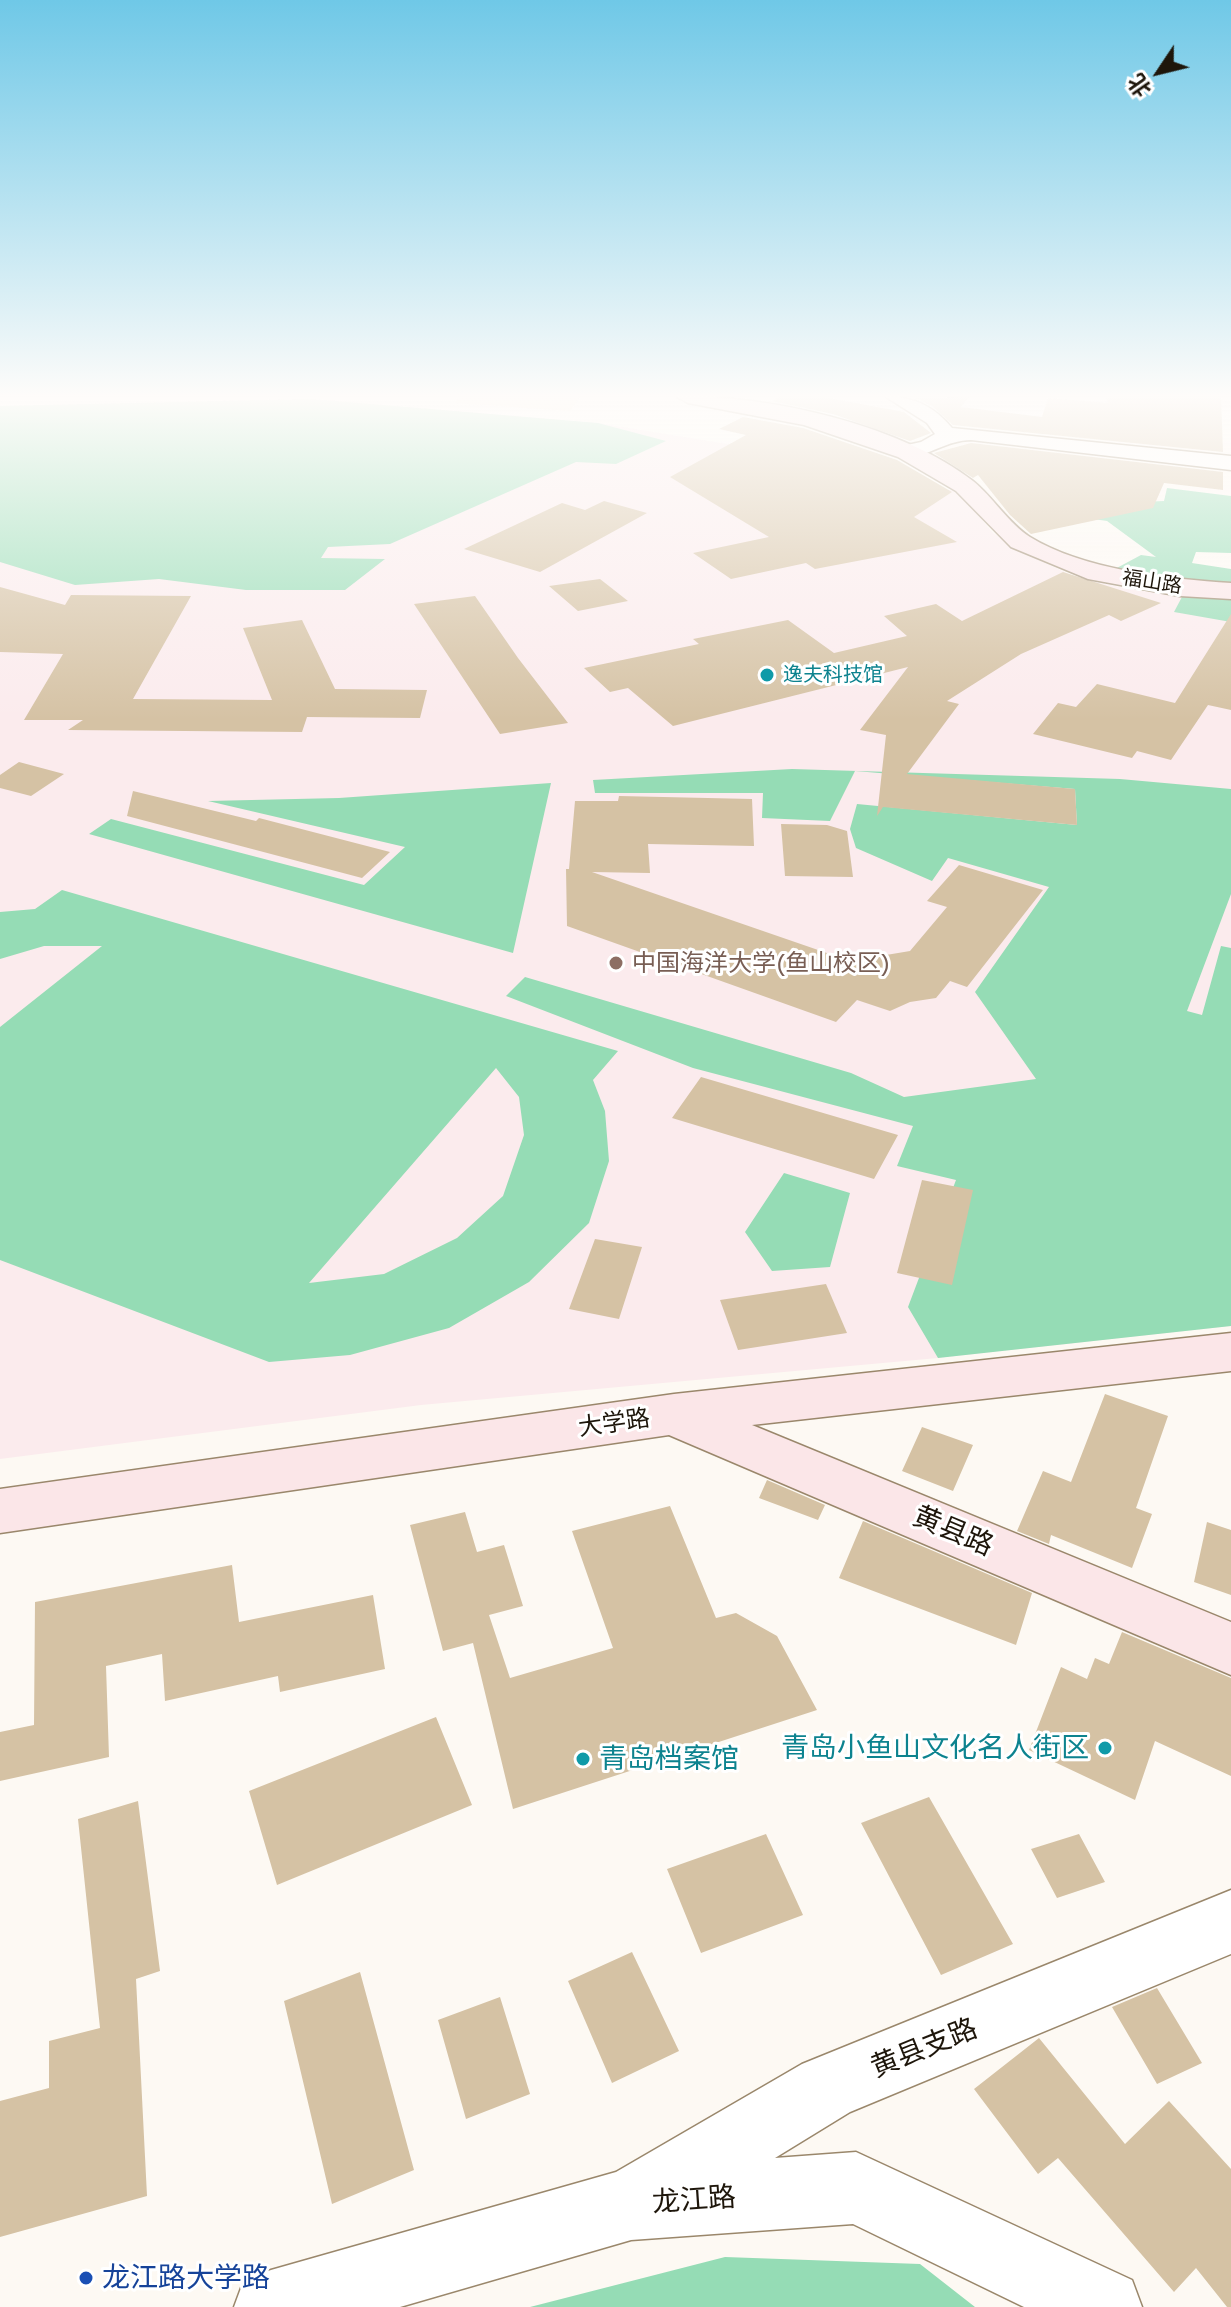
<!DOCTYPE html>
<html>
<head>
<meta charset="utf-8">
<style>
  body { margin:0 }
  #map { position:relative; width:1231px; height:2307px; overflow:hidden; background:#fdf9f3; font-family:"Golos Text","Noto Sans SC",sans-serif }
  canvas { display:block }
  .north { position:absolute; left:1119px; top:32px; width:80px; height:80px; -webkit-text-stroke:6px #fff; paint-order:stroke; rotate:235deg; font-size:22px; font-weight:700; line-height:32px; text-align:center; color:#1e160b }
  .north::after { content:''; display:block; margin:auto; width:28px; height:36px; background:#1e160b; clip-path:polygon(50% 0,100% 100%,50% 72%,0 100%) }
</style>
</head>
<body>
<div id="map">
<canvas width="1231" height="2307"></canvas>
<div class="north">北</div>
</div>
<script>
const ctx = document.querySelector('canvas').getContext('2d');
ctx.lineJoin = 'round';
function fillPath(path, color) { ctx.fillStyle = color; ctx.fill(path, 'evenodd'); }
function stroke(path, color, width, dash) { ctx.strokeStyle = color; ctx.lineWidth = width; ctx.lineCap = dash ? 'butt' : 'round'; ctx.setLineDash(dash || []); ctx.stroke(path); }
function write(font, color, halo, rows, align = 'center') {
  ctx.font = font + ' "Golos Text","Noto Sans SC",sans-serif'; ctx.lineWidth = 6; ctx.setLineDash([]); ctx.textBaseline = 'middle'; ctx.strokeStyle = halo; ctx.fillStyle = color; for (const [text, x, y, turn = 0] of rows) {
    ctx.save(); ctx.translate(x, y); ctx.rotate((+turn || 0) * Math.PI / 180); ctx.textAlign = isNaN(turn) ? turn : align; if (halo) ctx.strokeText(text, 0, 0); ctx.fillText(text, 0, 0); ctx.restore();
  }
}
const built = new Path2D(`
  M 460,397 L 580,397 L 570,411 L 454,403 Z`);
const education = new Path2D(`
  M 311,399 L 598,423 L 783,453 L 879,490 L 957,490 L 993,533 L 1028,555 L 1078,578 L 1134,590 L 1231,600 L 1231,1326 L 938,1358 L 421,1405 L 0,1459 L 0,406 Z`);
const green = new Path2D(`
  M 311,399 L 598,423 L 666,441 L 616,464 L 576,462 L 390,544 L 328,547 L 321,558 L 385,559 L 345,590 L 246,590 L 159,579 L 75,585 L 0,562 L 0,406 Z
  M 1167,488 L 1231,496 L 1231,553 L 1196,552 L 1192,563 L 1231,569 L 1231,622 L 1174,612 L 1183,595 L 1113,570 L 1141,555 L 1156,557 L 1107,521 L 1079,517 L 1072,505 L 1164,501 Z
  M 792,769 L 1120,779 L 1231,789 L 1231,894 L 1187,1011 L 1202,1015 L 1221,946 L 1231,948 L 1231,1326 L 938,1358 L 908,1307 L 956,1180 L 897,1166 L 913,1126 L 693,1068 L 506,996 L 525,977 L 851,1073 L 904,1097 L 1036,1079 L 975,992 L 1049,887 L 948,858 L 932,881 L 856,848 L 850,829 L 857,804 L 1077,825 L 1075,789 L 855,771 L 830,821 L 762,818 L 763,793 L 595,793 L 593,780 Z
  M 551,783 L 513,953 L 89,834 L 111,819 L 364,885 L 405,847 L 208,801 L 339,798 Z
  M 62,890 L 618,1051 L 593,1080 L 605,1111 L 609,1161 L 589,1223 L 529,1282 L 449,1328 L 350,1355 L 269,1362 L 0,1260 L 0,1027 L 102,946 L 44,946 L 0,959 L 0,912 L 35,909 ZM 496,1068 L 519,1097 L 524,1135 L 503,1196 L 457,1238 L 384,1274 L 309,1283 Z
  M 784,1173 L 850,1193 L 830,1267 L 772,1271 L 745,1232 Z
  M 725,2257 L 920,2264 L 975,2307 L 530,2307 Z`);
const building = new Path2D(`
  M 780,397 L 823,397 L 904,412 L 931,433 L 910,441 L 833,414 L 772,401 Z
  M 969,397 L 961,407 L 1042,417 L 1048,398 L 1108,403 L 1106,397 L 1221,397 L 1223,452 L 953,425 L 932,406 L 916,398 Z
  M 743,417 L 803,428 L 897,460 L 952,492 L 914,517 L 957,542 L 815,569 L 806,563 L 731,579 L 693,553 L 769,537 L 670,477 L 746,435 L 719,429 Z
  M 971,443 L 1223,472 L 1223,490 L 1164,483 L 1153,508 L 1031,534 L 1010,515 L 978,475 L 973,478 L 934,453 Z
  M 604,501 L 647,513 L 540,572 L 464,549 L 562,503 L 585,510 Z
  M 1063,572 L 1161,603 L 1121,621 L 1109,615 L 1021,654 L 947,701 L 959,704 L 907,774 L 1075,789 L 1077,825 L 883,807 L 877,816 L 886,735 L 860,730 L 908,667 L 673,726 L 628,688 L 610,692 L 584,668 L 699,644 L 693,639 L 788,620 L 834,653 L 907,636 L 884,616 L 936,604 L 962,621 Z
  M 600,579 L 628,601 L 578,611 L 549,586 Z
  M 0,587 L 65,605 L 71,595 L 191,596 L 133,699 L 272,700 L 243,628 L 302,620 L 335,689 L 427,690 L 420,718 L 307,717 L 302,732 L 68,730 L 83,720 L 24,720 L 63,654 L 0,652 Z
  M 475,596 L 518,658 L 568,723 L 500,734 L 414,604 Z
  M 1231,614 L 1231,710 L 1208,705 L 1171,760 L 1137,751 L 1132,758 L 1033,734 L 1058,703 L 1076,707 L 1097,684 L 1175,703 Z
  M 19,762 L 64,774 L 31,796 L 0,788 L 0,775 Z
  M 133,791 L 256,821 L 259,818 L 390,852 L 362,878 L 127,816 Z
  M 619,796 L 752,799 L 754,846 L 648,844 L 650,873 L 592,872 L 850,961 L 910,951 L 947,907 L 927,901 L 959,865 L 1043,890 L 967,987 L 950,981 L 936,998 L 910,1002 L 890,1011 L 857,1000 L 836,1022 L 567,926 L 566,869 L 569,869 L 575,801 L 618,801 Z
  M 781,824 L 827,825 L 847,831 L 853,877 L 785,876 Z
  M 701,1077 L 898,1135 L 874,1179 L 672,1118 Z
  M 922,1180 L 973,1190 L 952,1285 L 897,1273 Z
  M 595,1239 L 642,1247 L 619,1319 L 569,1309 Z
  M 826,1284 L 847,1333 L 738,1350 L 720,1300 Z
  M 1105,1394 L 1168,1416 L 1136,1508 L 1152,1514 L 1132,1568 L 1051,1535 L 1049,1544 L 1017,1531 L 1043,1471 L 1071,1482 Z
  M 922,1427 L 973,1445 L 953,1491 L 902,1471 Z
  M 767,1480 L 825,1505 L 818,1520 L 759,1498 Z
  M 670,1506 L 716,1618 L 736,1613 L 777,1636 L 817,1710 L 513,1809 L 473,1643 L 443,1651 L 410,1525 L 465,1512 L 477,1552 L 504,1545 L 523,1606 L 489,1615 L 510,1678 L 613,1648 L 572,1531 Z
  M 863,1521 L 1032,1593 L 1016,1645 L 839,1578 Z
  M 1207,1522 L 1231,1530 L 1231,1595 L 1194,1582 Z
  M 232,1565 L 239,1622 L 373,1595 L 385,1669 L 280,1692 L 278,1676 L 165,1701 L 162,1654 L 106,1666 L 109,1757 L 0,1781 L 0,1732 L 34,1725 L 35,1602 Z
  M 1122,1632 L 1231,1678 L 1231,1776 L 1155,1741 L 1135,1800 L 1029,1750 L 1061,1667 L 1087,1679 L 1095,1658 L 1109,1664 Z
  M 436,1717 L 472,1805 L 277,1885 L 249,1791 Z
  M 929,1797 L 1013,1944 L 941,1975 L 861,1823 Z
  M 138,1801 L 160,1971 L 136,1979 L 147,2196 L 0,2237 L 0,2101 L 49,2088 L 49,2041 L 100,2028 L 78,1819 Z
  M 766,1834 L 803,1915 L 701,1953 L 667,1869 Z
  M 1079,1834 L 1105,1882 L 1057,1898 L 1031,1849 Z
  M 632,1952 L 679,2051 L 612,2083 L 568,1981 Z
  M 360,1972 L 414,2170 L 332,2204 L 284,2001 Z
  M 1157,1988 L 1202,2063 L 1157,2084 L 1112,2007 Z
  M 500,1997 L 530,2094 L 466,2119 L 438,2020 Z
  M 1039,2038 L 1125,2144 L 1169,2101 L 1231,2169 L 1231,2307 L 1227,2307 L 1196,2268 L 1174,2292 L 1058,2158 L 1038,2174 L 974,2089 Z`);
const street = new Path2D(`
  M 886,397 C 913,396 934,406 952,428 L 1231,456 L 1231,470 L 971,440 C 948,440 930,455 906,459 L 895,452 L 898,447 L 921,442 L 935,434 L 927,423 Z
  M 1231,1890 L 1231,1954 L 850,2112 L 775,2158 L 856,2152 L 1132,2280 L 1142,2307 L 1024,2307 L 853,2224 L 631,2240 L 400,2307 L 234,2307 L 244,2280 L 271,2270 L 616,2172 L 802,2064 Z`);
const secondary = new Path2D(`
  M 677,397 C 767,394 901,425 973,481 C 993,497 1008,523 1030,537 C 1084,570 1169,579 1231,583 L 1231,599 L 1180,596 L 1088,579 L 1011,547 L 956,491 L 898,457 L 804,425 L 688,403 Z
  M 1231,1333 L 1231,1371 L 752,1425 L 1231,1622 L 1231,1675 L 669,1435 L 0,1533 L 0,1489 L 674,1394 Z`);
const markers = [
  [767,675,8,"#0f9aa8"],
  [616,963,8,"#8d6e63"],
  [1105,1748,8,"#0f9aa8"],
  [583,1759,8,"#0f9aa8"],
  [86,2278,8,"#1a4fb4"]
];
const farStreetnames = [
  ["福山路",1152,582,9]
];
const farCulturenames = [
  ["逸夫科技馆",783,675]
];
const educationNames = [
  ["中国海洋大学(鱼山校区)",632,963]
];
const streetNames = [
  ["大学路",614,1423,-8]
];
const nearStreetnames = [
  ["黄县路",953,1531,23],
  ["黄县支路",924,2048,-22],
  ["龙江路",694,2200,-4]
];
const nearCulturenames = [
  ["青岛小鱼山文化名人街区",1089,1748],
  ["青岛档案馆",599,1759,"left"]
];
const nearTransitnames = [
  ["龙江路大学路",102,2278]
];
fillPath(built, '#fcedd7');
fillPath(education, '#fbebed');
fillPath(green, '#95dcb5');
fillPath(building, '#d5c2a4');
stroke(street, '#9a876b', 3);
stroke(secondary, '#9a876b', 3);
fillPath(street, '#fff');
fillPath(secondary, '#fbe6e8');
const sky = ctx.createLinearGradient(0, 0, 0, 720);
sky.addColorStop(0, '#6fc8e7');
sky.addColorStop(0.55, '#fefcfa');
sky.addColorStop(1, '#fefcfa00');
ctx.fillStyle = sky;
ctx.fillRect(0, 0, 1231, 720);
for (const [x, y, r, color] of markers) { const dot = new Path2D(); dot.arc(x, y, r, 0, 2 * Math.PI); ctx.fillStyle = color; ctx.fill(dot); stroke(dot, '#fff', 3); }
write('20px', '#1e160b', '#fff', farStreetnames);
write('20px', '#0d838f', '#fff', farCulturenames, 'left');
write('24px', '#785e54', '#fff', educationNames, 'left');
write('24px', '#1e160b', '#fff', streetNames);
write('28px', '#1e160b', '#fff', nearStreetnames);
write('28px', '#0d838f', '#fff', nearCulturenames, 'right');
write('28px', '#164399', '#fff', nearTransitnames, 'left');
</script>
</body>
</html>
